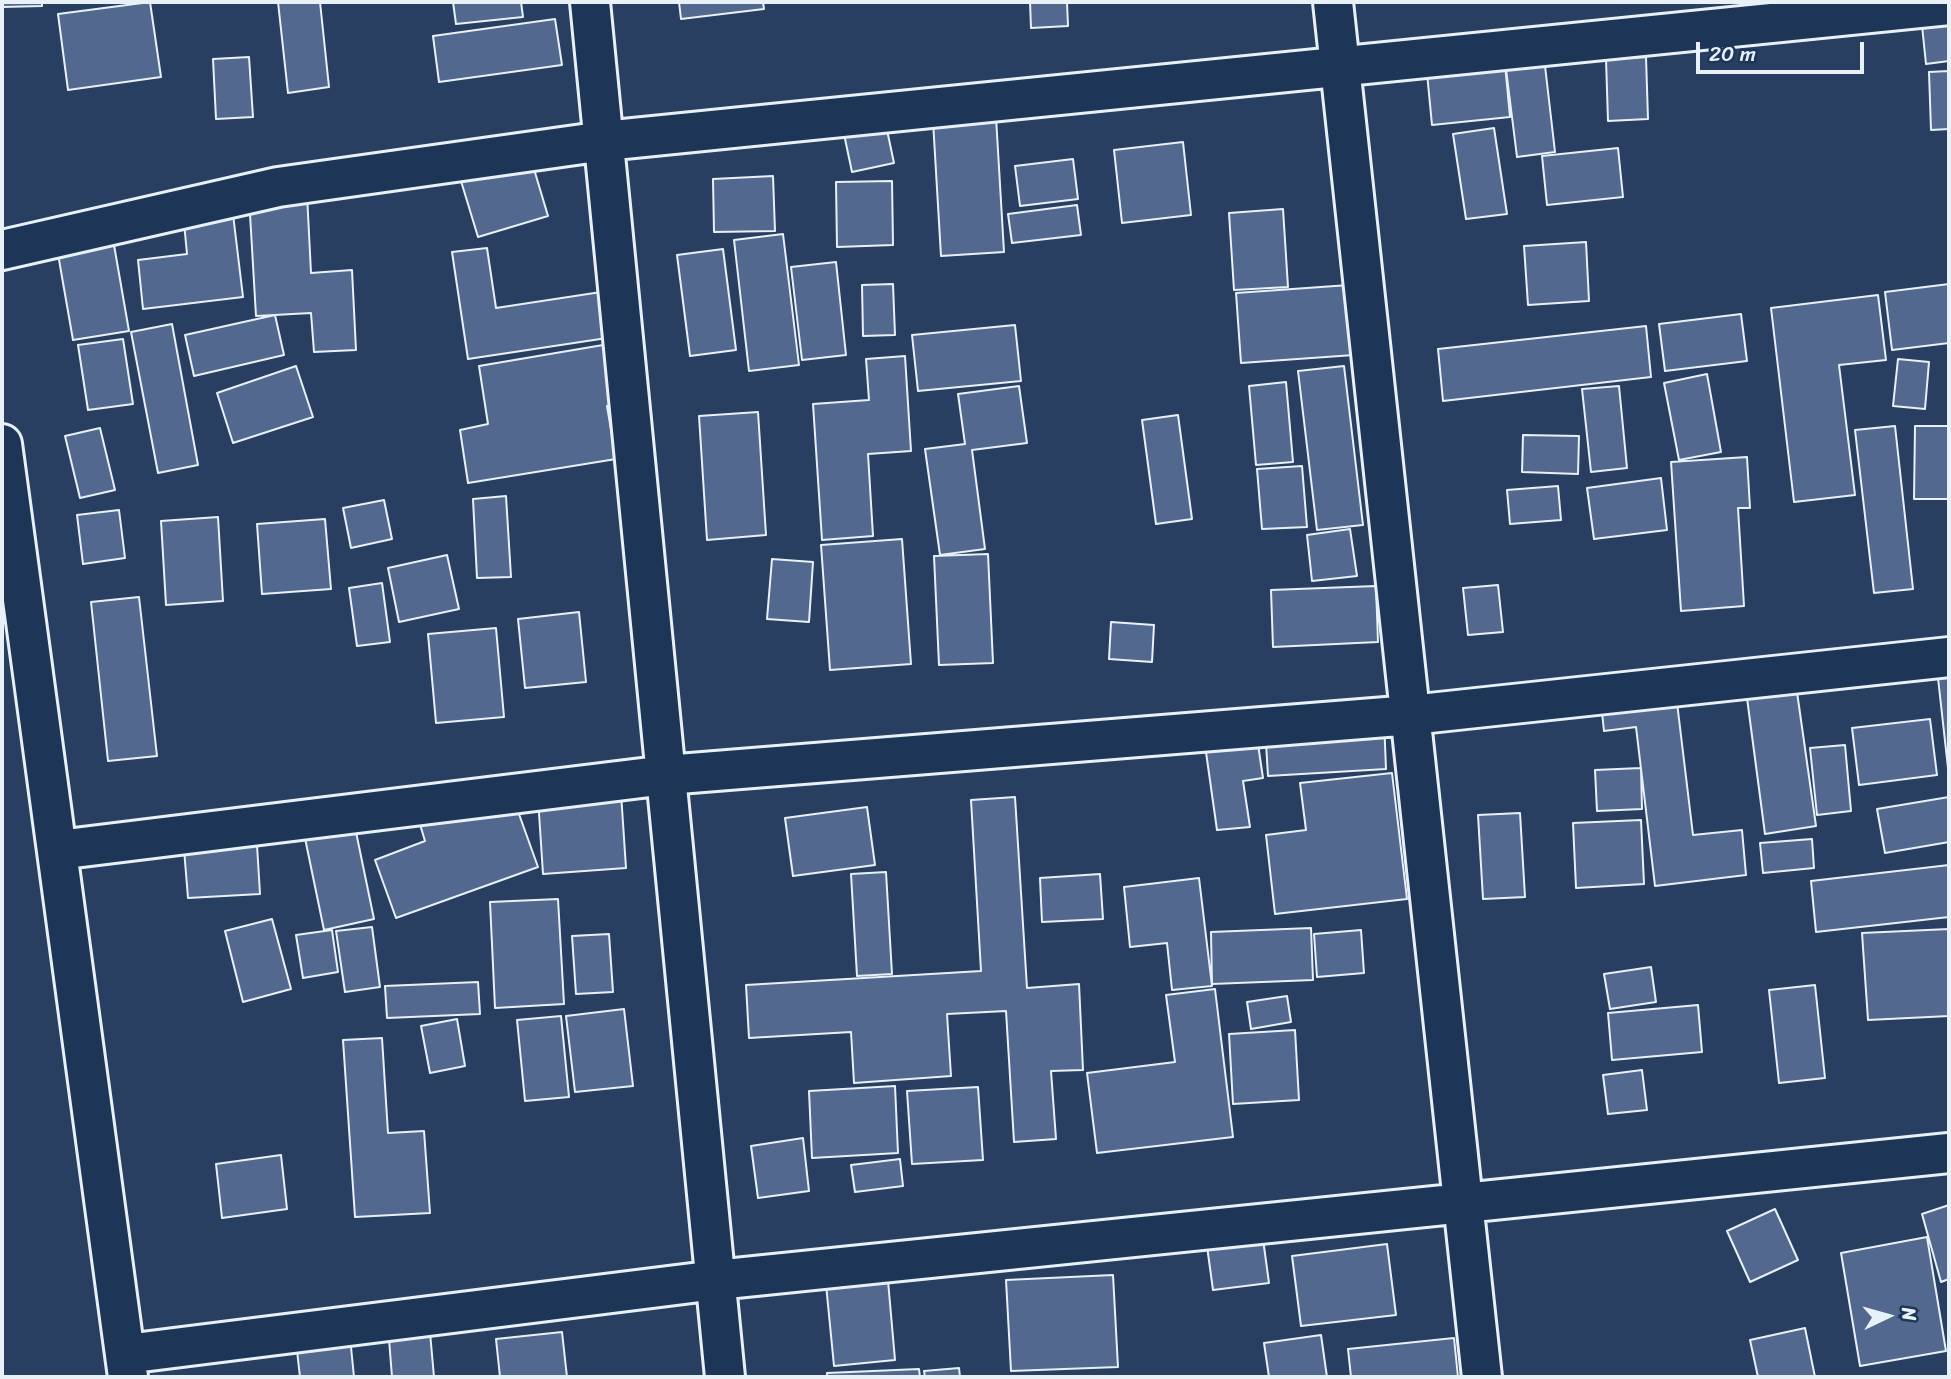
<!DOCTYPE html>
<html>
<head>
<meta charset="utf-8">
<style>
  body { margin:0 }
  #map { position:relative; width:1951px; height:1379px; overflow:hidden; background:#283f62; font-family:Sriracha,sans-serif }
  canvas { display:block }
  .frame { position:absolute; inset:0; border:4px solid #e8f1f8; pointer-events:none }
  .north { position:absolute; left:1853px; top:1281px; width:70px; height:70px; -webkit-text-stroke:5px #1d3557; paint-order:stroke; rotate:85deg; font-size:19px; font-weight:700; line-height:28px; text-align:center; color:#e8f1f8 }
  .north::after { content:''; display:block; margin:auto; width:24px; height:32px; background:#e8f1f8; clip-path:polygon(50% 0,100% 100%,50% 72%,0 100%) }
  .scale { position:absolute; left:1696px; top:42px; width:168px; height:32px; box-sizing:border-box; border:4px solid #e8f1f8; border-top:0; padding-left:9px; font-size:21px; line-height:24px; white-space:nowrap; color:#e8f1f8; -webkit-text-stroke:5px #1d3557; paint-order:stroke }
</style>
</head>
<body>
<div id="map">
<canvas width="1951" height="1379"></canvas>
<div class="frame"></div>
<div class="north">N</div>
<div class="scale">20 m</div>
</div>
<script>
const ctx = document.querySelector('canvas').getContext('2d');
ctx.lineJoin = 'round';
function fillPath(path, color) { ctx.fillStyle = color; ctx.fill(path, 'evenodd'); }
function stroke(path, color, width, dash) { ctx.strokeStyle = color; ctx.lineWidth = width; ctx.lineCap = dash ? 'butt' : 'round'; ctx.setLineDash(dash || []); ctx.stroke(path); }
const building = new Path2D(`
  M 2,2 L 42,2 L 42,6 L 2,7 Z
  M 150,2 L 161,77 L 68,90 L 58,14 Z
  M 278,2 L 320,2 L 329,87 L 288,93 Z
  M 453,2 L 521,2 L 523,17 L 456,24 Z
  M 679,2 L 763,2 L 764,9 L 681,19 Z
  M 1030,2 L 1067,2 L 1068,26 L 1031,28 Z
  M 1949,12 L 1949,61 L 1926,64 L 1921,16 Z
  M 555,19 L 562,65 L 439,82 L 433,36 Z
  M 249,57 L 253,117 L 216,119 L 213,59 Z
  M 1544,57 L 1555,152 L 1517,157 L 1505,61 Z
  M 1646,57 L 1648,119 L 1608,121 L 1606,59 Z
  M 1505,64 L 1510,117 L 1432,125 L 1427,73 Z
  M 1949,71 L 1949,129 L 1931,130 L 1929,72 Z
  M 883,111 L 894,163 L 852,172 L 841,120 Z
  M 996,117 L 1004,252 L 941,256 L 933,121 Z
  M 1494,128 L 1507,214 L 1466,219 L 1453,134 Z
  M 1183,142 L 1191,215 L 1122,223 L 1114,150 Z
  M 1618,148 L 1623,197 L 1547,205 L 1542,156 Z
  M 531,159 L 548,216 L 478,237 L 461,181 Z
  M 1073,159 L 1078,199 L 1020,206 L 1015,166 Z
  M 773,176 L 775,231 L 714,232 L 713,179 Z
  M 892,181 L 893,245 L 837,247 L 836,182 Z
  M 307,194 L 311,273 L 352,270 L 356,350 L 314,352 L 311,313 L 256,316 L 249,197 Z
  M 1077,205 L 1081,235 L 1012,243 L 1008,214 Z
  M 232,206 L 243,297 L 143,309 L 138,260 L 187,254 L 183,212 Z
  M 1283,209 L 1288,287 L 1234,290 L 1229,213 Z
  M 783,234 L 799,365 L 749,371 L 734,240 Z
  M 1586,242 L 1589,301 L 1528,305 L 1524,246 Z
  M 114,245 L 129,331 L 73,340 L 58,254 Z
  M 487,248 L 496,308 L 601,292 L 607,338 L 468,359 L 452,252 Z
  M 723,249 L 736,350 L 690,356 L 677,255 Z
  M 836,262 L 846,355 L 802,360 L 791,267 Z
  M 893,284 L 895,335 L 863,336 L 862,285 Z
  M 1949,284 L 1949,343 L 1892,350 L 1885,292 Z
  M 1349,285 L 1354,355 L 1241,363 L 1236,293 Z
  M 1878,295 L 1886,360 L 1839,365 L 1855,495 L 1794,502 L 1771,308 Z
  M 1741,314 L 1747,361 L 1665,371 L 1659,324 Z
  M 275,315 L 284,355 L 194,376 L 185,335 Z
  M 172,324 L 198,465 L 158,473 L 131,332 Z
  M 1015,325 L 1021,381 L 918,391 L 912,335 Z
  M 1646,326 L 1651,377 L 1443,401 L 1438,349 Z
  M 123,339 L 133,404 L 88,410 L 78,345 Z
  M 603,345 L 613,405 L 607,406 L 616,459 L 468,483 L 460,430 L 488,424 L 479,366 Z
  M 905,356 L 911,451 L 868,454 L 873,536 L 822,540 L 813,404 L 869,400 L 866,359 Z
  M 1898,359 L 1929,362 L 1925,409 L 1893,406 Z
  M 296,366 L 313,417 L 233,443 L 217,393 Z
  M 1344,366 L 1363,525 L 1317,530 L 1298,371 Z
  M 1707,374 L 1721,452 L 1679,460 L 1664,383 Z
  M 1286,382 L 1293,462 L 1256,465 L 1249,386 Z
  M 1019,386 L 1027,443 L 972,450 L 985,549 L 940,555 L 925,449 L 965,444 L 958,394 Z
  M 1619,386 L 1627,468 L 1591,472 L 1582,389 Z
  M 758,412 L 766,535 L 707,540 L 699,416 Z
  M 1178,415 L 1192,519 L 1156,524 L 1142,420 Z
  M 1895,426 L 1913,589 L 1874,593 L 1855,430 Z
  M 1915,426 L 1949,426 L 1949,499 L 1914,499 Z
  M 100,428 L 115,490 L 80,498 L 65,436 Z
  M 1523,435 L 1579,436 L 1578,474 L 1522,472 Z
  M 1747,457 L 1750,508 L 1738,508 L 1744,606 L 1681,611 L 1671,462 Z
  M 1302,466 L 1307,527 L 1262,529 L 1257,469 Z
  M 1661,478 L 1667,530 L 1594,539 L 1587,488 Z
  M 1558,486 L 1561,520 L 1510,524 L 1507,490 Z
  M 506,496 L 511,577 L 477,578 L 473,499 Z
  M 384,500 L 392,539 L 351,548 L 343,508 Z
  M 119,510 L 125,558 L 83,564 L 77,515 Z
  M 218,517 L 223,601 L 166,605 L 161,521 Z
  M 325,519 L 331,589 L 262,594 L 257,524 Z
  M 1350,529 L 1357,576 L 1312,581 L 1307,535 Z
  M 902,539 L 911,664 L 830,670 L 821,545 Z
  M 988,554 L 993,663 L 939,665 L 934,556 Z
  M 447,555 L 459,609 L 399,622 L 388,568 Z
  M 772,559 L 813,562 L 809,622 L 767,619 Z
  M 382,583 L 390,642 L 357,646 L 349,588 Z
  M 1498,585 L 1503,632 L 1468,635 L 1463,588 Z
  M 1376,586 L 1378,642 L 1273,647 L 1271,590 Z
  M 139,597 L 157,756 L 108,761 L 91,602 Z
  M 579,612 L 586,682 L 525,688 L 518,619 Z
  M 1111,622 L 1154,625 L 1152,662 L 1109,659 Z
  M 496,628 L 504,717 L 436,723 L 428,634 Z
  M 1949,659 L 1949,767 L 1948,768 L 1936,660 Z
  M 1675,686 L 1693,835 L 1742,830 L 1746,875 L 1655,886 L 1636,727 L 1604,731 L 1600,694 Z
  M 1797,692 L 1816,826 L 1765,834 L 1747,698 Z
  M 1930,719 L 1937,775 L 1859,785 L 1852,728 Z
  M 1384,720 L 1386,769 L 1268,776 L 1265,727 Z
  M 1256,731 L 1263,778 L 1243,781 L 1250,827 L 1217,830 L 1204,738 Z
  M 1845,745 L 1851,811 L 1817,815 L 1810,748 Z
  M 1641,768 L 1642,809 L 1597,811 L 1595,770 Z
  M 1392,773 L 1407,899 L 1275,914 L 1266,835 L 1306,830 L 1300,783 Z
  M 510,789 L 538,867 L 396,918 L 375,860 L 425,841 L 419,821 Z
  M 621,793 L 626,868 L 543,874 L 538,798 Z
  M 1015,797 L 1027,988 L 1079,984 L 1083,1070 L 1051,1071 L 1056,1139 L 1014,1142 L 1006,1011 L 947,1014 L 951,1076 L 854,1083 L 851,1032 L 749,1038 L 746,985 L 981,971 L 971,800 Z
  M 1949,797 L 1949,842 L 1885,853 L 1877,809 Z
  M 350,803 L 374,919 L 324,930 L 300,814 Z
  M 867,807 L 875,865 L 793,876 L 785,818 Z
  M 1520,813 L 1525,897 L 1483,899 L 1478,815 Z
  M 1641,820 L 1644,884 L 1576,888 L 1573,823 Z
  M 1812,839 L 1814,868 L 1763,873 L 1760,843 Z
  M 257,845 L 260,894 L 188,898 L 184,849 Z
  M 1949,865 L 1949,917 L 1816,932 L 1811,881 Z
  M 886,872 L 892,974 L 857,976 L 851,874 Z
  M 1100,874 L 1103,919 L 1042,922 L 1040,878 Z
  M 1199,878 L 1212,986 L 1172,990 L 1167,943 L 1130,947 L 1124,887 Z
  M 558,899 L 564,1004 L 495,1008 L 490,902 Z
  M 272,919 L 291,989 L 243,1002 L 225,931 Z
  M 372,927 L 380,987 L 345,992 L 336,931 Z
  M 1311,928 L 1313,980 L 1212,984 L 1211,932 Z
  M 1949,929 L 1949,1016 L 1868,1020 L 1862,933 Z
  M 332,930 L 338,972 L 303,978 L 296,935 Z
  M 1361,930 L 1364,973 L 1317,977 L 1314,934 Z
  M 609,934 L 613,992 L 576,994 L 572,936 Z
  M 1651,967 L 1656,1002 L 1610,1009 L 1604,974 Z
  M 478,982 L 480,1014 L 387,1018 L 385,986 Z
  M 1815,985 L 1825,1078 L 1779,1083 L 1769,990 Z
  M 1215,989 L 1233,1137 L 1097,1153 L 1087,1073 L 1175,1062 L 1166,995 Z
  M 1287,996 L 1291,1022 L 1251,1029 L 1247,1002 Z
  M 1698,1005 L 1702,1052 L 1612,1060 L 1608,1013 Z
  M 624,1009 L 633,1086 L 575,1092 L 566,1016 Z
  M 561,1016 L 569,1097 L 525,1101 L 517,1020 Z
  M 457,1019 L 465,1066 L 430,1073 L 421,1026 Z
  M 1295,1030 L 1299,1100 L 1233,1104 L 1229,1034 Z
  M 382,1038 L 388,1133 L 424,1131 L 430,1213 L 355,1217 L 343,1040 Z
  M 1642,1070 L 1647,1110 L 1608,1114 L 1603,1075 Z
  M 895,1086 L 898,1153 L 812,1158 L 809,1091 Z
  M 978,1087 L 983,1160 L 912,1164 L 907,1091 Z
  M 803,1138 L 809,1191 L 758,1198 L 751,1146 Z
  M 281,1155 L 287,1209 L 222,1218 L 216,1164 Z
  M 900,1159 L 903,1186 L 855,1192 L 851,1165 Z
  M 1949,1205 L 1949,1279 L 1941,1282 L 1922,1214 Z
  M 1775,1209 L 1798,1260 L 1750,1282 L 1727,1231 Z
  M 1927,1237 L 1946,1351 L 1860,1366 L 1841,1253 Z
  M 1263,1239 L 1269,1283 L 1213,1290 L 1207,1246 Z
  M 1387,1244 L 1396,1315 L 1301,1326 L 1292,1256 Z
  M 886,1258 L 895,1360 L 834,1366 L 824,1264 Z
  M 1113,1275 L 1118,1367 L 1011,1371 L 1006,1280 Z
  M 428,1310 L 434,1377 L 392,1377 L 387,1314 Z
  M 348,1317 L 354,1377 L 300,1377 L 294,1324 Z
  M 1805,1328 L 1815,1377 L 1758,1377 L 1750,1340 Z
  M 562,1332 L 567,1377 L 500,1377 L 496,1339 Z
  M 1321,1335 L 1327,1377 L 1269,1377 L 1264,1343 Z
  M 1454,1338 L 1458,1377 L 1351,1377 L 1348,1349 Z
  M 959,1368 L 960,1377 L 925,1377 L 924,1371 Z
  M 919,1369 L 920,1377 L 827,1377 L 827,1373 Z`);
const minor = new Path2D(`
  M 590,2 L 725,1377
  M 1333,2 L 1482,1377
  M 2,250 L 278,187 L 604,141 L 1949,5
  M 2,444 L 128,1377
  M 58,850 L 666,775 L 1411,715 L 1949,657
  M 126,1354 L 716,1280 L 1949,1153`);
fillPath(building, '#52688f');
stroke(building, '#e8f1f8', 2);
stroke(minor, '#e8f1f8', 44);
stroke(minor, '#1d3557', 38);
</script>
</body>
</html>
